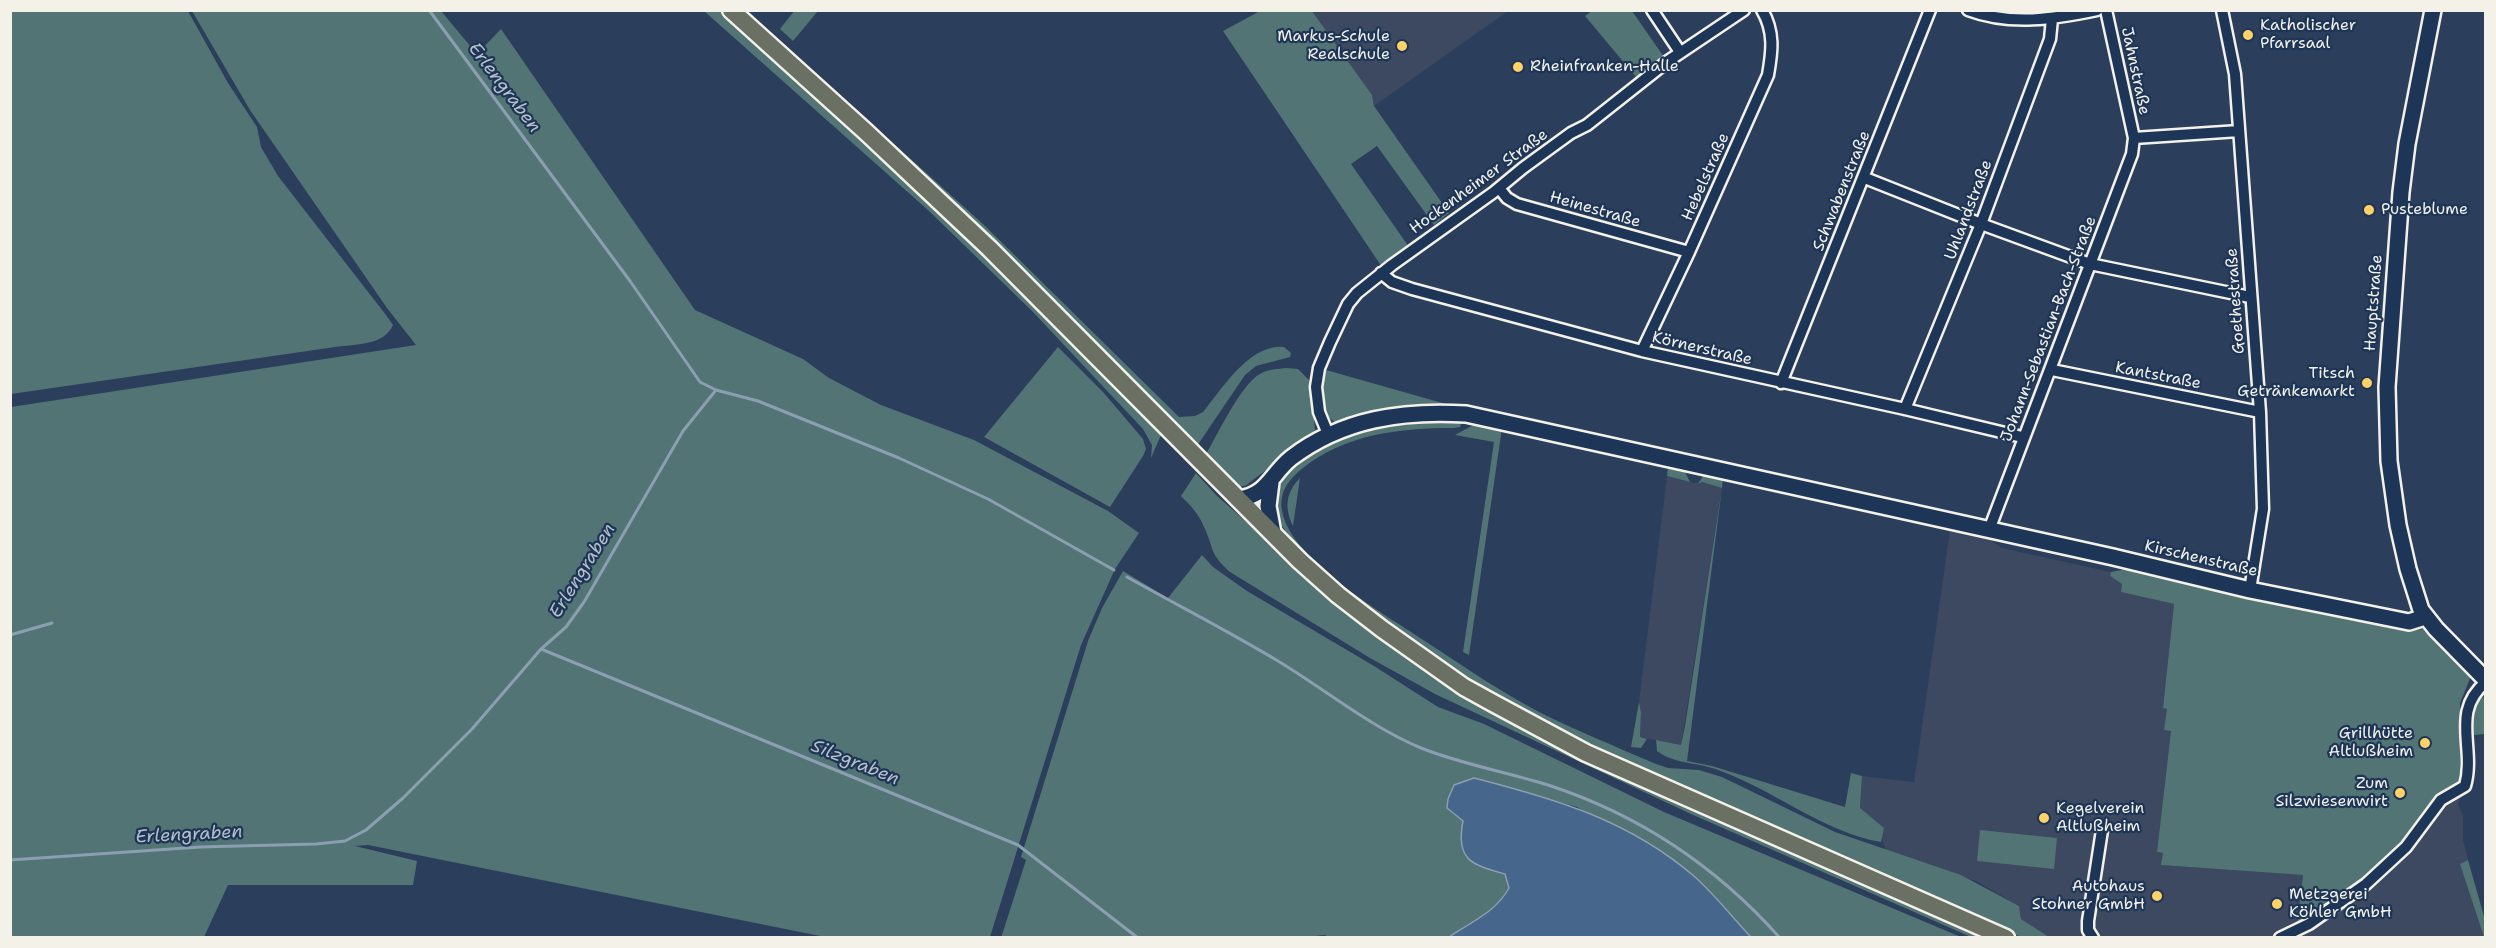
<!DOCTYPE html>
<html>
<head>
<meta charset="utf-8">
<style>
  body { margin:0 }
  #map { position:relative; width:2496px; height:948px; overflow:hidden; background:#2b3e5b; font-family:"Shantell Sans",sans-serif }
  canvas { display:block }
  .frame { position:absolute; inset:0; border:12px solid #f4f1e8; pointer-events:none }
</style>
</head>
<body>
<div id="map">
<canvas width="2496" height="948"></canvas>
<div class="frame"></div>
</div>
<script>
const ctx = document.querySelector('canvas').getContext('2d');
ctx.lineJoin = 'round';
function fillPath(path, color) { ctx.fillStyle = color; ctx.fill(path, 'evenodd'); }
function stroke(path, color, width, dash) { ctx.strokeStyle = color; ctx.lineWidth = width; ctx.lineCap = dash ? 'butt' : 'round'; ctx.setLineDash(dash || []); ctx.stroke(path); }
function write(font, color, halo, rows, align = 'center') {
  ctx.font = font + ' "Shantell Sans",sans-serif'; ctx.lineWidth = 4.5; ctx.setLineDash([]); ctx.textBaseline = 'middle'; ctx.strokeStyle = halo; ctx.fillStyle = color; for (const [text, x, y, turn = 0] of rows) {
    ctx.save(); ctx.translate(x, y); ctx.rotate((+turn || 0) * Math.PI / 180); ctx.textAlign = isNaN(turn) ? turn : align; if (halo) ctx.strokeText(text, 0, 0); ctx.fillText(text, 0, 0); ctx.restore();
  }
}
const built = new Path2D(`
  M 1312,11 L 1508,11 L 1374,106 L 1372,95 Z
  M 1667,476 L 1694,483 L 1702,482 L 1722,488 L 1681,745 L 1640,737 L 1641,712 L 1639,702 Z
  M 1950,530 L 1985,536 L 2002,548 L 2111,572 L 2110,576 L 2122,584 L 2121,592 L 2174,604 L 2163,708 L 2167,709 L 2171,731 L 2157,852 L 2163,853 L 2162,865 L 2303,875 L 2296,935 L 2441,804 L 2460,797 L 2458,805 L 2463,815 L 2463,839 L 2468,860 L 2461,864 L 2484,937 L 2049,937 L 2021,919 L 2019,906 L 1976,881 L 1886,851 L 1881,837 L 1860,808 L 1862,776 L 1914,782 Z`);
const green = new Path2D(`
  M 795,10 L 818,11 L 793,41 L 780,29 Z
  M 1593,10 L 1632,11 L 1664,57 L 1636,77 L 1585,16 Z
  M 10,11 L 188,11 L 228,83 L 257,127 L 261,147 L 278,176 L 386,315 L 393,325 C 384,346 355,344 335,347 L 11,394 Z
  M 192,11 L 441,11 L 477,54 L 501,29 L 695,310 L 803,359 L 829,378 L 881,405 L 974,440 L 1108,511 L 1139,533 L 1115,569 L 1081,645 L 990,937 L 825,937 L 368,845 L 355,846 L 417,861 L 413,885 L 228,885 L 204,937 L 11,937 L 11,407 L 416,345 L 387,308 L 250,110 Z
  M 704,11 L 720,11 L 926,194 L 1161,435 L 1151,458 L 1152,445 L 1143,429 L 1033,312 L 929,211 Z
  M 736,11 L 746,11 L 983,224 L 1179,417 L 1195,416 L 1203,412 C 1222,389 1250,343 1284,347 L 1291,353 L 1290,357 L 1256,366 L 1245,375 L 1197,446 L 1054,305 Z
  M 1260,11 L 1312,11 L 1372,95 L 1374,106 L 1449,213 L 1434,225 L 1377,146 L 1351,164 L 1409,247 L 1382,267 L 1223,31 Z
  M 1058,347 L 1103,392 L 1143,439 L 1146,449 L 1143,456 L 1110,507 L 984,437 Z
  M 1287,368 L 1298,369 L 1310,381 L 1315,430 L 1307,439 L 1245,486 L 1236,486 L 1206,454 C 1218,434 1241,384 1260,374 C 1268,369 1278,369 1287,368 Z
  M 1326,370 L 1460,408 L 1335,422 C 1318,413 1320,386 1326,370 Z
  M 1462,421 L 1460,427 L 1454,428 C 1401,428 1345,434 1303,468 C 1289,479 1279,492 1282,510 C 1290,562 1390,617 1431,645 C 1466,668 1501,692 1539,712 C 1577,731 1617,747 1656,764 L 1668,768 L 1699,770 L 1722,777 L 1835,832 L 1961,875 L 2019,906 L 2021,919 L 2049,937 L 2069,937 L 2021,937 L 1647,776 L 1467,682 L 1359,605 L 1304,555 L 1275,517 L 1276,485 L 1287,472 L 1321,449 L 1344,438 L 1386,426 L 1412,422 Z
  M 1479,422 L 1683,468 L 1690,482 L 1667,476 L 1668,467 L 1502,428 L 1469,655 L 1463,652 L 1494,442 L 1455,435 Z
  M 1196,473 L 1216,495 L 1293,563 L 1445,680 L 1990,937 L 1971,937 L 1691,814 L 1435,694 L 1370,658 L 1230,572 C 1208,552 1215,550 1204,527 C 1199,514 1190,505 1181,496 Z
  M 1705,473 L 1723,478 L 1722,488 L 1687,761 L 1712,766 L 1845,807 L 1851,773 L 1862,776 L 1860,808 L 1884,828 L 1881,842 C 1824,833 1770,787 1715,769 C 1695,762 1674,764 1657,751 L 1656,740 L 1681,745 L 1685,726 L 1722,488 L 1702,482 L 1698,484 Z
  M 1300,478 L 1293,526 C 1284,508 1286,492 1300,478 Z
  M 1202,555 L 1213,567 L 1247,591 L 1374,666 L 1438,707 L 1484,724 L 1664,812 L 1961,937 L 1751,937 L 1696,878 L 1577,807 L 1474,778 L 1452,813 L 1464,821 L 1461,830 L 1465,854 L 1478,866 L 1505,874 L 1509,888 L 1501,903 L 1484,917 L 1468,924 L 1449,937 L 1329,938 L 1325,935 L 1295,938 L 1001,938 L 1026,860 L 1021,857 L 1088,641 L 1102,608 L 1123,571 L 1168,598 Z
  M 2132,568 L 2413,631 L 2423,629 L 2471,676 L 2460,703 L 2460,797 L 2441,804 L 2370,887 L 2325,920 L 2296,936 L 2303,875 L 2161,865 L 2163,853 L 2157,852 L 2171,731 L 2164,730 L 2167,709 L 2163,708 L 2174,604 L 2121,592 L 2122,584 L 2110,576 L 2111,572 Z
  M 2485,697 L 2485,734 L 2474,735 C 2474,720 2465,700 2485,697 Z
  M 1639,702 L 1641,712 L 1640,737 L 1647,739 L 1641,748 L 1631,747 Z
  M 1980,830 L 2057,838 L 2054,869 L 1977,861 Z
  M 2468,860 L 2485,920 L 2485,937 L 2484,937 L 2460,864 Z`);
const water = new Path2D(`
  M 1474,778 C 1556,799 1629,820 1695,877 C 1715,895 1733,918 1751,937 L 1449,937 C 1472,921 1495,913 1509,888 L 1505,874 C 1473,865 1455,861 1463,821 L 1447,808 L 1448,799 L 1454,785 Z`);
const stream = new Path2D(`
  M 716,390 L 758,401 L 899,458 L 988,499 L 1114,570
  M 1127,577 C 1177,605 1228,631 1278,661 C 1326,690 1369,726 1421,748 C 1461,764 1506,772 1548,785 C 1640,815 1716,866 1780,938
  M 10,635 L 52,623
  M 541,649 L 1018,845 L 1138,938
  M 10,860 L 200,847 L 316,844 L 345,841 L 366,830 L 403,798 L 472,729 L 541,649 L 566,627 L 584,602 L 683,431 L 716,390 L 700,382 L 630,281 L 429,10`);
const street = new Path2D(`
  M 1652,10 L 1680,52
  M 1968,10 C 2010,26 2055,19 2097,10
  M 2222,10 L 2235,74 L 2260,412 L 2263,509 L 2250,590
  M 2134,138 L 2239,131
  M 1865,178 L 1981,224 L 2090,264 L 2250,297
  M 1499,188 L 1507,198 L 1517,204 L 1689,252
  M 1381,273 L 1392,282 L 1412,289 L 1642,351 L 1905,409 L 2022,437
  M 1642,351 L 1689,252 L 1768,75 C 1772,52 1775,32 1762,10
  M 2052,370 L 2260,412
  M 1781,383 L 1930,10
  M 1905,409 L 1981,224 L 2050,39 L 2052,19
  M 1328,434 L 1319,412 L 1316,387 L 1319,368 L 1330,342 L 1348,304 L 1357,293 L 1392,265 L 1494,192 L 1523,168 L 1571,133 L 1587,125 L 1668,61 L 1744,10
  M 1989,530 L 2132,154 L 2134,138 L 2106,10
  M 2093,938 L 2088,930 L 2088,921 L 2102,830
  M 2280,938 L 2309,924 L 2366,884 L 2406,847 L 2441,800 L 2465,786 C 2476,747 2450,712 2486,682`);
const secondary = new Path2D(`
  M 2433,10 L 2407,144 L 2401,192 L 2387,387 L 2389,461 L 2398,525 L 2408,569 L 2421,610 L 2436,629 L 2486,680
  M 1271,482 L 1268,506 L 1273,533
  M 1238,499 C 1267,496 1271,474 1291,458 C 1342,419 1403,410 1466,414 L 2113,557 L 2250,590 L 2409,622 L 2425,617`);
const primary = new Path2D(`
  M 731,10 L 866,132 L 989,248 L 1300,561 L 1338,595 L 1382,629 L 1464,687 L 1493,703 L 1586,753 L 2006,938`);
const markers = [
  [2248,35,6,"#ffd166"],
  [1402,46,6,"#ffd166"],
  [1518,67,6,"#ffd166"],
  [2369,210,6,"#ffd166"],
  [2367,383,6,"#ffd166"],
  [2425,743,6,"#ffd166"],
  [2400,793,6,"#ffd166"],
  [2044,818,6,"#ffd166"],
  [2157,896,6,"#ffd166"],
  [2277,904,6,"#ffd166"]
];
const poiNames = [
  ["Katholischer",2260,26],
  ["Pfarrsaal",2260,44],
  ["Markus-Schule",1390,37,"right"],
  ["Realschule",1390,55,"right"],
  ["Rheinfranken-Halle",1530,67],
  ["Pusteblume",2381,210],
  ["Titsch",2355,374,"right"],
  ["Getränkemarkt",2355,392,"right"],
  ["Grillhütte",2413,734,"right"],
  ["Altlußheim",2413,752,"right"],
  ["Zum",2388,784,"right"],
  ["Silzwiesenwirt",2388,802,"right"],
  ["Kegelverein",2056,809],
  ["Altlußheim",2056,827],
  ["Autohaus",2145,887,"right"],
  ["Stohner GmbH",2145,905,"right"],
  ["Metzgerei",2289,895],
  ["Köhler GmbH",2289,913]
];
const streetNames = [
  ["Jahnstraße",2135,71,78],
  ["Hebelstraße",1706,177,-66],
  ["Hockenheimer Straße",1479,182,-36],
  ["Schwabenstraße",1842,191,-68],
  ["Heinestraße",1595,210,16],
  ["Uhlandstraße",1969,210,-69],
  ["Goethestraße",2236,301,-94],
  ["Hauptstraße",2374,303,-86],
  ["Johann-Sebastian-Bach-Straße",2049,329,-69],
  ["Körnerstraße",1702,349,13],
  ["Kantstraße",2158,376,11],
  ["Kirschenstraße",2201,559,13]
];
const waterNames = [
  ["Erlengraben",504,88,53],
  ["Erlengraben",583,571,-58],
  ["Silzgraben",855,763,22],
  ["Erlengraben",189,835,-3]
];
fillPath(built, '#3c4960');
fillPath(green, '#527474');
fillPath(water, '#47668c');
stroke(water, '#8c9eb1', 1.5);
stroke(stream, '#8c9eb1', 3);
stroke(street, '#f4f1e8', 15);
stroke(secondary, '#f4f1e8', 20);
stroke(primary, '#f4f1e8', 21);
stroke(street, '#1d3557', 10);
stroke(secondary, '#1d3557', 15);
stroke(primary, '#6b7065', 16);
for (const [x, y, r, color] of markers) { const dot = new Path2D(); dot.arc(x, y, r, 0, 2 * Math.PI); ctx.fillStyle = color; ctx.fill(dot); stroke(dot, '#1d3557', 2); }
write('16px', '#f4f1e8', '#1d3557', poiNames, 'left');
write('16px', '#f4f1e8', '#1d3557', streetNames);
write('italic 18px', '#b7c0c8', '#1d3557', waterNames);
</script>
</body>
</html>
